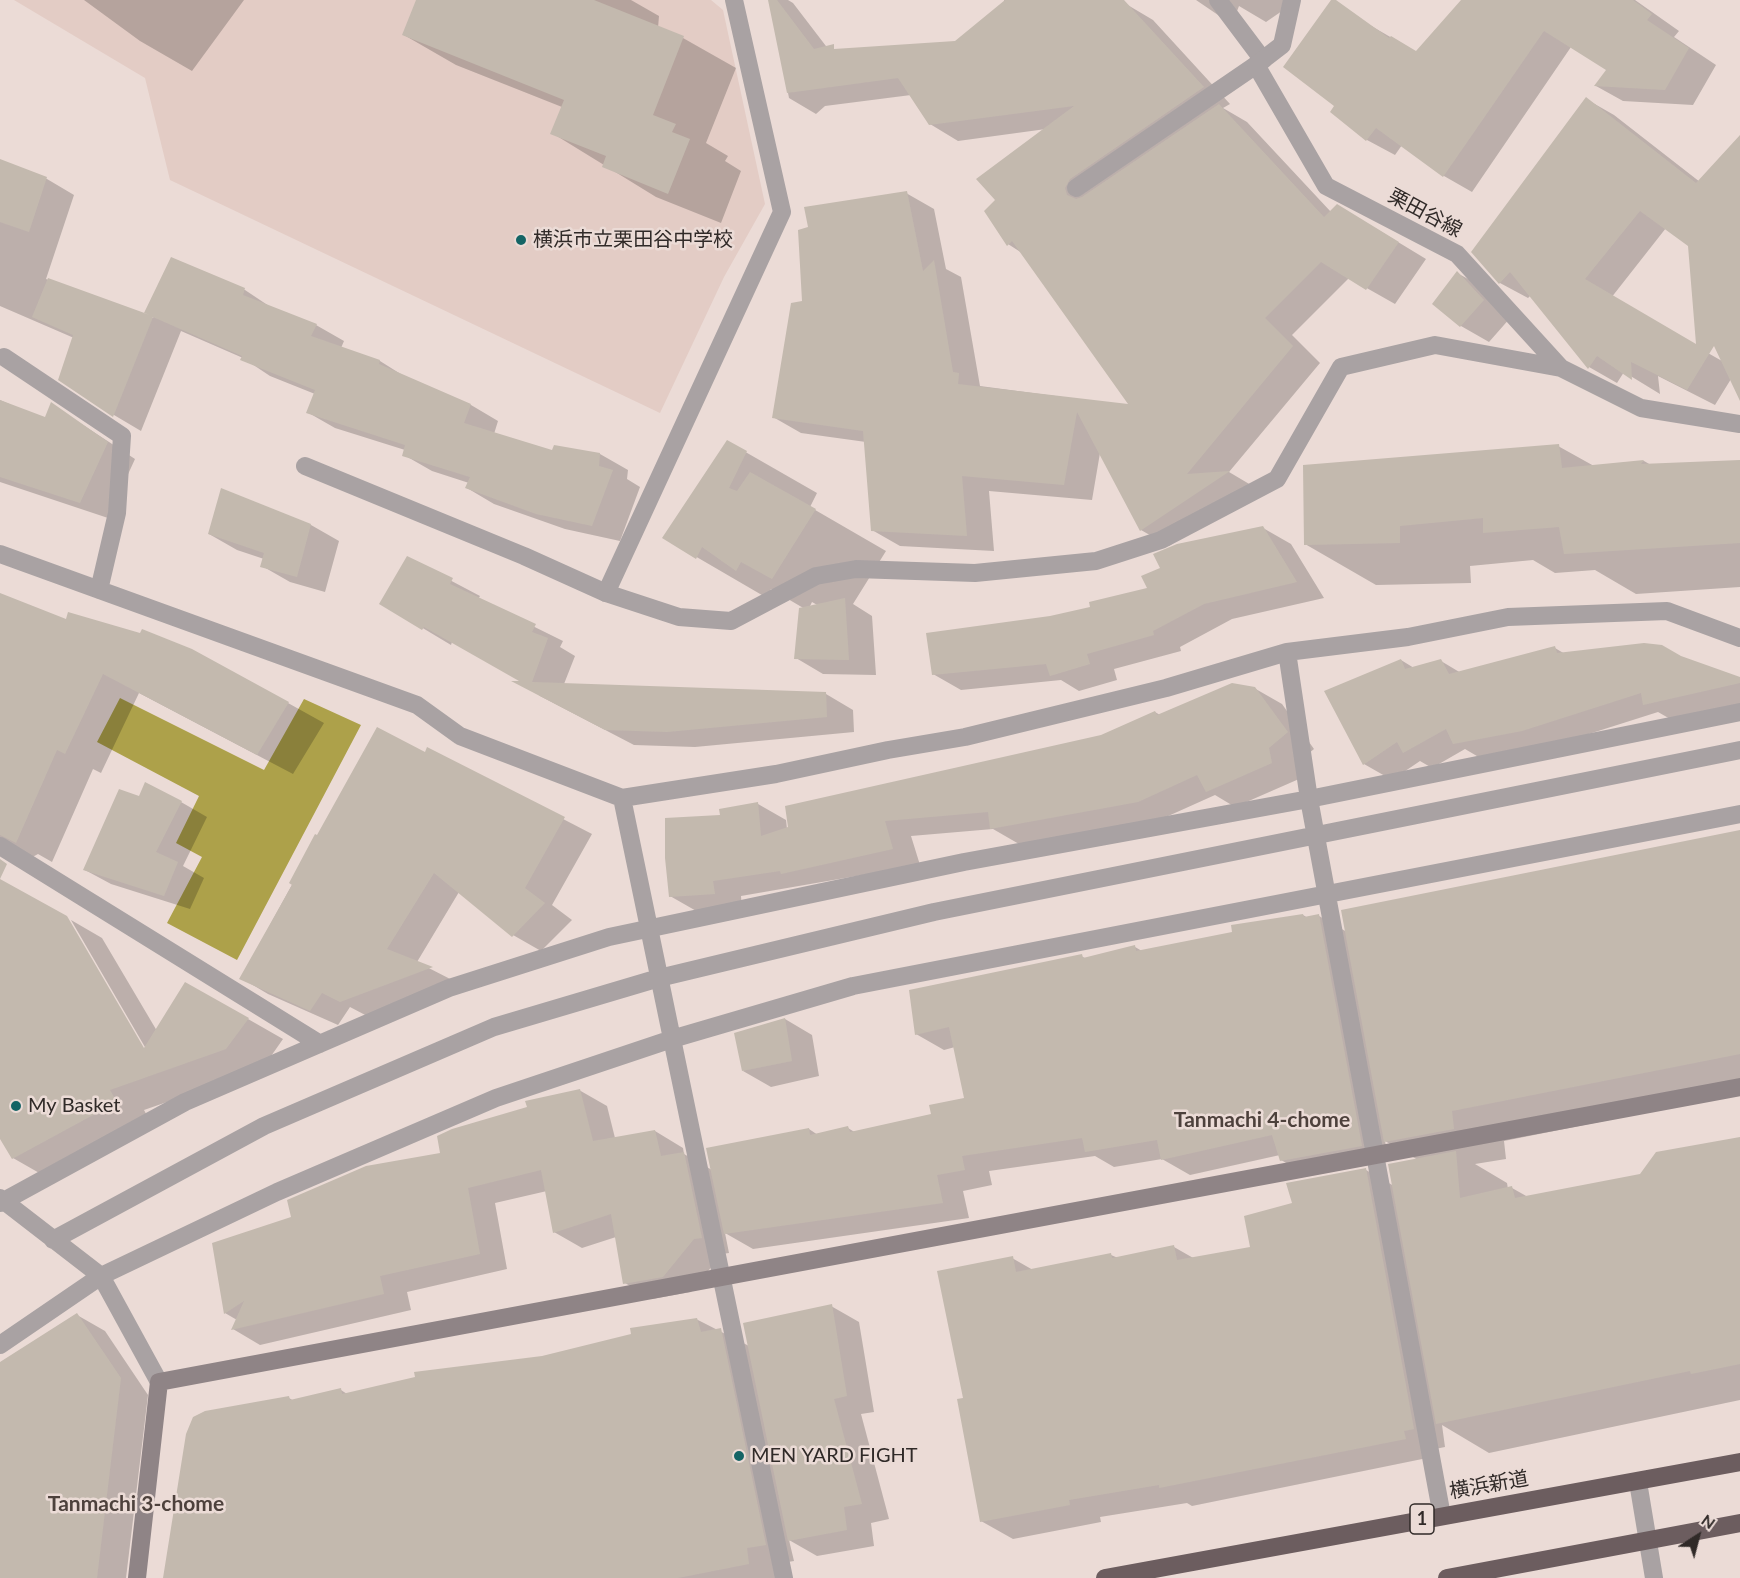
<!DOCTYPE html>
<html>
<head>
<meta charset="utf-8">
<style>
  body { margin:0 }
  #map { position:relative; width:1740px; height:1578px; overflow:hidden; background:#ebdbd6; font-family:Lato,sans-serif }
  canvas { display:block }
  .north { position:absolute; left:1668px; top:1506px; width:60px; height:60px; -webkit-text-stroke:4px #ebdbd6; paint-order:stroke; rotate:36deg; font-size:16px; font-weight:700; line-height:24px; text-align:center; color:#302a28 }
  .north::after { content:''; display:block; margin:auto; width:21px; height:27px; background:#302a28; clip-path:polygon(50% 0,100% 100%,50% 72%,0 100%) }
</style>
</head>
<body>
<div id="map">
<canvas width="1740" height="1578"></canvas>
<div class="north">N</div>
</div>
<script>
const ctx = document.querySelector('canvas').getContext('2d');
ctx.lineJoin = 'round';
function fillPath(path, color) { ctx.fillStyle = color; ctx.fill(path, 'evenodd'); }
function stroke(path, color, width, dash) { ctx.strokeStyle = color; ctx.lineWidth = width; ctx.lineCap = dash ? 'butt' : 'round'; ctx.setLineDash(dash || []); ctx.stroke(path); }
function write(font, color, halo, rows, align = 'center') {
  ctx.font = font + ' Lato,"Noto Sans JP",sans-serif'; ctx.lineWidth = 5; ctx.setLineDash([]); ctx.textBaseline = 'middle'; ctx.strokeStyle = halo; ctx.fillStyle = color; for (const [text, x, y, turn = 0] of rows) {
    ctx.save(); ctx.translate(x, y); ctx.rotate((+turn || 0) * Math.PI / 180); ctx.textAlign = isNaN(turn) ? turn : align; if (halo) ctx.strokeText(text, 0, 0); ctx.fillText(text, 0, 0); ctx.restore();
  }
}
const built = new Path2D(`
  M 14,0 L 711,0 L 723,10 L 765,204 L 724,277 L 660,413 L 170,180 L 145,78 Z`);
const forest = new Path2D(`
  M 120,698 L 264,770 L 304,699 L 361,725 L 237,960 L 167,923 L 202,857 L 176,843 L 199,796 L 97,742 Z`);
const shadow = new Path2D(`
  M 84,0 L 244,0 L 192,71 L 140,41 Z
  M 418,0 L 631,0 L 659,16 L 658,28 L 683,38 L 736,68 L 706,143 L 728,156 L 725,161 L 741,171 L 721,223 L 656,197 L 552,133 L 562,107 L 456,65 L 404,35 Z
  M 770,0 L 788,0 L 793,3 L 829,50 L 1006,39 L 1004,0 L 1098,0 L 1126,4 L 1153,20 L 1230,104 L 1223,108 L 1247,122 L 1331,212 L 1365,222 L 1426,259 L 1395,304 L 1349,278 L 1292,335 L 1320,363 L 1229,472 L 1256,488 L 1169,546 L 1141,530 L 1100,453 L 1092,500 L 989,491 L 994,551 L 900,546 L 872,530 L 866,442 L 801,433 L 773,417 L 804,303 L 906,193 L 934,209 L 946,269 L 961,277 L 980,386 L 1131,406 L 1022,253 L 1008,244 L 997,200 L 1046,129 L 958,141 L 930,124 L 911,95 L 825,106 L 816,114 L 789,98 Z
  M 1196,0 L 1298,0 L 1266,22 L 1239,6 L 1234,19 L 1243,32 Z
  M 1463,0 L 1635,0 L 1679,31 L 1674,37 L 1716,65 L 1693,105 L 1623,101 L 1596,86 L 1608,70 L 1571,47 L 1472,192 L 1444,176 L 1402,145 L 1395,155 L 1367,140 L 1337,106 L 1332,3 L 1416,52 Z
  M 1586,99 L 1614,115 L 1700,182 L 1740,138 L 1740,284 L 1666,228 L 1611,298 L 1722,361 L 1740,312 L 1740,394 L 1731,379 L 1715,405 L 1658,376 L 1660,394 L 1624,372 L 1617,383 L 1589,367 L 1531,295 L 1528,298 L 1500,283 L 1473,252 Z
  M 0,160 L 47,179 L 74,195 L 46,279 L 153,318 L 172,259 L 245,290 L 272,308 L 316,325 L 344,341 L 341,348 L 380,361 L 407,378 L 471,405 L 498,421 L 494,434 L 553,452 L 555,447 L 600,454 L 628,470 L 627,479 L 640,487 L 620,541 L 565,529 L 494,504 L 467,488 L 469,483 L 432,471 L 404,455 L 405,450 L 335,428 L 307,412 L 315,394 L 270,376 L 243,358 L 181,331 L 141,431 L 114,415 L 60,379 L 74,338 L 0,306 Z
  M 1457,273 L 1485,288 L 1511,317 L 1489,342 L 1461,326 Z
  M 0,400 L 46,420 L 51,404 L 135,459 L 108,518 L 0,482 Z
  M 728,442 L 817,493 L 810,507 L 886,551 L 853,604 L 872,616 L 876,675 L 823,674 L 796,658 L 805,609 L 771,589 L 767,598 L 664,538 ZM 812,602 L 819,606 L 809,608 Z
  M 1558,446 L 1594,466 L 1644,461 L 1651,465 L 1740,461 L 1740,587 L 1636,594 L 1595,570 L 1555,573 L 1533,560 L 1470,566 L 1471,583 L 1376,585 L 1305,544 Z
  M 222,490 L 311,525 L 339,541 L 325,592 L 290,582 L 262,566 L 264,559 L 237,550 L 209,534 Z
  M 1263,528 L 1291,544 L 1324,598 L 1232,619 L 1180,647 L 1181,651 L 1114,669 L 1117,680 L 1079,691 L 1061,680 L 961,690 L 933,674 L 1051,618 L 1092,608 L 1149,589 Z
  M 408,558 L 480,596 L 478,599 L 563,641 L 560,647 L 575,656 L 564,684 L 826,694 L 853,710 L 854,732 L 695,747 L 634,745 L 540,696 L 525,683 L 452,642 L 451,645 L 381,603 Z
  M 0,595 L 288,703 L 324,723 L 293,774 L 139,693 L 101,773 L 93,769 L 52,862 L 38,854 L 27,860 L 0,852 Z
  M 1555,648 L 1565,654 L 1740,679 L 1740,704 L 1672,720 L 1658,712 L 1551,746 L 1482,759 L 1465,749 L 1432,768 L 1420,761 L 1392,780 L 1364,764 L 1326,691 L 1401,660 L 1414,668 L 1441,661 L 1461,673 Z
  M 1254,688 L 1282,704 L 1314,749 L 1296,764 L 1299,779 L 1235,807 L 1215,795 L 1166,817 L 1019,844 L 993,829 L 911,836 L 920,865 L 741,896 L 742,909 L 698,912 L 670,896 L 721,816 L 758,804 L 786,820 L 787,829 L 1101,737 L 1155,712 L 1160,715 Z
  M 428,749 L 592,834 L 552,905 L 572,920 L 541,951 L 513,935 L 459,892 L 417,962 L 458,983 L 369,1017 L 350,1007 L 338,1025 L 268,994 L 241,978 L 318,837 L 426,754 Z
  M 140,798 L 181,802 L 207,817 L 183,866 L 204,878 L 190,909 L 111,884 L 85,870 Z
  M 1740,832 L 1740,1094 L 1504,1141 L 1506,1159 L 1475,1164 L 1507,1183 L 1508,1189 L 1512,1188 L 1528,1197 L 1641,1175 L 1740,1139 L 1740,1400 L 1489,1453 L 1442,1425 L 1445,1447 L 1435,1449 L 1437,1456 L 1192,1506 L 1187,1503 L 1100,1517 L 1101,1522 L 1013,1539 L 981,1521 L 965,1399 L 1012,1258 L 1033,1270 L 1111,1255 L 1118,1258 L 1174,1247 L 1195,1259 L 1252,1248 L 1294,1204 L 1366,1170 L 1394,1186 L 1418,1160 L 1385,1141 L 1389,1161 L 1309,1176 L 1281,1160 L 1280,1155 L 1190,1175 L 1162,1159 L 1114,1167 L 1095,1156 L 989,1171 L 992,1185 L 963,1191 L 969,1218 L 753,1249 L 725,1233 L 729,1253 L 722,1254 L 691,1292 L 652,1299 L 625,1283 L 616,1237 L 582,1248 L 554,1232 L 547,1191 L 495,1203 L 507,1269 L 407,1292 L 411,1310 L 260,1345 L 233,1329 L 237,1320 L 225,1313 L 214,1244 L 292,1218 L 442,1154 L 528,1108 L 579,1090 L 607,1106 L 615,1138 L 655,1131 L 683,1148 L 684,1154 L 712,1170 L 809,1129 L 818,1135 L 848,1128 L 856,1133 L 932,1115 L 966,1099 L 955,1047 L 944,1050 L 916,1034 L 1081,956 L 1087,959 L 1135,947 L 1142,951 L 1234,934 L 1303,915 L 1308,918 L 1319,916 L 1347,932 Z
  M 0,880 L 147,1056 L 149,1054 L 71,920 L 102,938 L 157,1031 L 248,1019 L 283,1039 L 262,1069 L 144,1110 L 151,1123 L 48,1178 L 13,1158 L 0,1136 Z
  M 785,1019 L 812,1035 L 819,1076 L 771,1087 L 743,1071 Z
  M 831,1306 L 859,1322 L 874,1412 L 861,1414 L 889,1519 L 871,1523 L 874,1546 L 817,1556 L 789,1540 L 794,1561 L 776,1564 L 777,1578 L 165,1578 L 289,1398 L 294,1401 L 341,1390 L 347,1394 L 543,1357 L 696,1319 L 749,1346 Z
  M 77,1315 L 105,1331 L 148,1395 L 126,1578 L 0,1578 L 0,1364 Z`);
const building = new Path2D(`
  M 416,0 L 594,0 L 684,36 L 653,115 L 676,124 L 672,132 L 690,139 L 668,194 L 602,167 L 606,156 L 550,134 L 564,100 L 402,35 Z
  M 768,0 L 777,0 L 814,49 L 834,44 L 834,49 L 955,41 L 1005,0 L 1124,0 L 1204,87 L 1070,179 L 1065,188 L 1067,195 L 1076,199 L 1082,197 L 1219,104 L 1324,217 L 1337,204 L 1399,242 L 1366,290 L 1321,262 L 1265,318 L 1293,346 L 1187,474 L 1230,471 L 1140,531 L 1077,412 L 1064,485 L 962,476 L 967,536 L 871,531 L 863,431 L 772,418 L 791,303 L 802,301 L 798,230 L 808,227 L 804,207 L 907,191 L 923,271 L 934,260 L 953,372 L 959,373 L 958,384 L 1128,404 L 1012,241 L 1007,246 L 984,211 L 995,200 L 976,179 L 1074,106 L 929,125 L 898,78 L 787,93 Z
  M 1331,0 L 1336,0 L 1389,38 L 1391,36 L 1416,51 L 1461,0 L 1633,0 L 1652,14 L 1647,20 L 1689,48 L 1665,90 L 1594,86 L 1606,70 L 1544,31 L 1443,177 L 1376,128 L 1366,141 L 1330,112 L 1334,106 L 1283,67 Z
  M 1586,97 L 1696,183 L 1740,135 L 1740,401 L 1714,346 L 1687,390 L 1631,362 L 1632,380 L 1597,356 L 1588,369 L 1510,272 L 1499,284 L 1471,252 ZM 1640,211 L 1688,246 L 1696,344 L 1585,279 Z
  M 0,159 L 47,177 L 29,232 L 0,222 Z
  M 171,257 L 245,288 L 243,295 L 317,324 L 311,336 L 380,360 L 379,364 L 471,404 L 464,423 L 552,450 L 554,445 L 600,453 L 599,466 L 613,470 L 592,526 L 536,514 L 465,488 L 470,477 L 402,456 L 405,445 L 306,413 L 315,390 L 240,360 L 242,356 L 153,317 L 113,417 L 58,380 L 73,335 L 32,317 L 48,278 L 150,315 L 144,313 Z
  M 1457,271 L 1484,300 L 1460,327 L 1432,304 Z
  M 0,400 L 45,417 L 51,402 L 108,442 L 80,503 L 0,477 Z
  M 727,440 L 747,451 L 729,488 L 737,491 L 750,472 L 816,509 L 772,579 L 741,562 L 736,571 L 702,547 L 696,559 L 662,538 Z
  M 1559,444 L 1562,468 L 1644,460 L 1641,464 L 1740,460 L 1740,543 L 1564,554 L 1559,527 L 1483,533 L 1483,518 L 1400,526 L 1400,543 L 1304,545 L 1303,465 Z
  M 221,488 L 311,524 L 297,577 L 260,567 L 264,553 L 208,534 Z
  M 1263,526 L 1297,582 L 1204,604 L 1153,631 L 1154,635 L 1087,654 L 1090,664 L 1050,676 L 1046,664 L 932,675 L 926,633 L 1050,616 L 1090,607 L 1089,602 L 1147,588 L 1141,576 L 1160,568 L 1153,554 L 1177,544 Z
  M 407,556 L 453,578 L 450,584 L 536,624 L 532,632 L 548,638 L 532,682 L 826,692 L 827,717 L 667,732 L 605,730 L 511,681 L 519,681 L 424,627 L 422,630 L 379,604 Z
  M 0,593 L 66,619 L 68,612 L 140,633 L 142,629 L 192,649 L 289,702 L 257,755 L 103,674 L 65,754 L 57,750 L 16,843 L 0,835 Z
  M 845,598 L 849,660 L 794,659 L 799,608 Z
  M 1644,643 L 1662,645 L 1681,656 L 1740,677 L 1740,683 L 1643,705 L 1641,693 L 1522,731 L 1453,744 L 1446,729 L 1403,753 L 1397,742 L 1363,765 L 1324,691 L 1401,659 L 1405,669 L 1441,659 L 1449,674 L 1555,646 L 1557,653 Z
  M 1232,683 L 1255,687 L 1288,732 L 1269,748 L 1272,763 L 1206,792 L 1197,775 L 1138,802 L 990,829 L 988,812 L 885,821 L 893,849 L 781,874 L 780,871 L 713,881 L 715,894 L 669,897 L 665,858 L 665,818 L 720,815 L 719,809 L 758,802 L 761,836 L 788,827 L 785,806 L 1101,735 L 1155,711 L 1157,715 Z
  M 377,727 L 425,752 L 427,747 L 565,817 L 525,888 L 545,903 L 512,937 L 434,873 L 387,949 L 433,967 L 340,1002 L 322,993 L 310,1011 L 239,979 L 292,885 L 289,883 L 315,834 L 317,835 Z
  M 145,782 L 182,801 L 156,852 L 178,862 L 164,896 L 83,870 L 119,789 L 139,796 Z
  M 1740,830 L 1740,1054 L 1452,1111 L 1454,1129 L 1384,1142 L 1341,910 Z
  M 0,859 L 7,864 L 0,879 L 67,916 L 144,1048 L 185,982 L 249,1018 L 226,1049 L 110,1090 L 117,1102 L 12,1159 L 0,1139 Z
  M 1303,914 L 1304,917 L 1319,914 L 1362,1146 L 1280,1161 L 1272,1135 L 1161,1160 L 1157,1140 L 1085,1152 L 1082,1138 L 962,1156 L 965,1170 L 937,1175 L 943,1203 L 724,1234 L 706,1148 L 809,1128 L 810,1135 L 848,1126 L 850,1132 L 931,1114 L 929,1105 L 964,1098 L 949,1027 L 915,1035 L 909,990 L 1082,954 L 1083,958 L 1135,945 L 1136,951 L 1232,932 L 1231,925 Z
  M 785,1018 L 792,1061 L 742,1071 L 734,1033 Z
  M 580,1089 L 593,1141 L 655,1130 L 661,1156 L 684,1152 L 702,1238 L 694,1239 L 663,1277 L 623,1284 L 611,1214 L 553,1233 L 541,1170 L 468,1188 L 480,1254 L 380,1276 L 384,1294 L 231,1330 L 244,1301 L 224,1314 L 212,1243 L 291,1217 L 287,1200 L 366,1166 L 440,1153 L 437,1136 L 452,1129 L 527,1107 L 525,1101 Z
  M 1740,1137 L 1740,1364 L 1691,1374 L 1690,1371 L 1436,1424 L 1388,1164 L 1456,1151 L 1460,1198 L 1512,1186 L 1515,1198 L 1640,1174 L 1656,1152 Z
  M 1366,1168 L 1414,1429 L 1404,1431 L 1406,1439 L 1159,1488 L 1159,1485 L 1069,1500 L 1070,1505 L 980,1522 L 957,1399 L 963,1398 L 937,1271 L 1013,1256 L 1016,1272 L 1111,1253 L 1112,1258 L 1174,1245 L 1177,1260 L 1250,1247 L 1244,1216 L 1292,1203 L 1286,1183 Z
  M 832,1304 L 847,1396 L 834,1399 L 862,1504 L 844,1507 L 847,1530 L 788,1541 L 743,1323 Z
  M 77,1313 L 121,1378 L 97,1578 L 0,1578 L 0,1362 Z
  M 697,1318 L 701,1332 L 721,1328 L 766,1545 L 747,1548 L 749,1564 L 678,1578 L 163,1578 L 186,1434 L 193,1417 L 205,1411 L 289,1396 L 290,1400 L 341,1388 L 342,1394 L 415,1377 L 414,1372 L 542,1356 L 631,1334 L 630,1328 Z`);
const lane = new Path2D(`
  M 1218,0 L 1263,60
  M 1076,188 L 1256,65
  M 305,466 L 524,556 L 606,593`);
const street = new Path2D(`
  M 734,0 L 782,212 L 606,593 L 679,617 L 731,621 L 816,576 L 856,569 L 975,573 L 1096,561 L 1161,540 L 1277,479 L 1341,367 L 1435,345 L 1561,368
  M 1292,0 L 1282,45 L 1256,65 L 1326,186 L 1457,254 L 1561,368 L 1641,408 L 1740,424
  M 4,357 L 122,436 L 117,513 L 99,590
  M 0,554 L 417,705 L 460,736 L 622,798 L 776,774 L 888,750 L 965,737 L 1166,688 L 1287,652 L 1408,637 L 1508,617 L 1667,611 L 1740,638
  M 1287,652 L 1309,799 L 1442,1516
  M 622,798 L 784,1578
  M 0,846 L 320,1044
  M 0,1198 L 101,1276 L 159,1382
  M 0,1203 L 185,1102 L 449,988 L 609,937 L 964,862 L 1309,799 L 1740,712
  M 53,1240 L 264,1126 L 494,1027 L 659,978 L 934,912 L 1740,750
  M 0,1345 L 101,1276 L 277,1192 L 496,1098 L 672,1039 L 853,986 L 1740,814
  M 1638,1482 L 1654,1578`);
const secondary = new Path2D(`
  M 137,1578 L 159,1382 L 1740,1087`);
const highway = new Path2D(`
  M 1105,1578 L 1740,1462
  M 1447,1578 L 1740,1523`);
const markers = [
  [521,240,6,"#146465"],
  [16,1106,6,"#146465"],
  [739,1456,6,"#146465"]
];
const shields = [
  [1422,1519,24]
];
const shieldNames = [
  ["1",1422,1519]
];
const streetNames = [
  ["栗田谷線",1425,213,28],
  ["横浜新道",1489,1485,-10]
];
const poiNames = [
  ["横浜市立栗田谷中学校",533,240],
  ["My Basket",28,1106],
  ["MEN YARD FIGHT",751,1456]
];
const neighbourhoodNames = [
  ["Tanmachi 4-chome",1262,1120],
  ["Tanmachi 3-chome",136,1504]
];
fillPath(built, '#e3ccc5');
fillPath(forest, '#ada14a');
fillPath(shadow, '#0003');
fillPath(building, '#c3b9ae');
stroke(lane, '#a9a2a3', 18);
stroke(street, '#a9a2a3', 18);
stroke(secondary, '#8f8486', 18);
stroke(highway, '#6c5d5f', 18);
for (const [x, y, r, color] of markers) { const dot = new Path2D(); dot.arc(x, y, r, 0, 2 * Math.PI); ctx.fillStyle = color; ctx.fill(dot); stroke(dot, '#ebdbd6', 2); }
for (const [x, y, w] of shields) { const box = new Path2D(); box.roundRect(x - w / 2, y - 15, w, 30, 4.5); ctx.fillStyle = '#ebdbd6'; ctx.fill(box); stroke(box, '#302a28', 1.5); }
write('bold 18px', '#302a28', null, shieldNames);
write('20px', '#302a28', '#ebdbd6', streetNames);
write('20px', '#302a28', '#ebdbd6', poiNames, 'left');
write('bold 21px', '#4d413c', '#ebdbd6', neighbourhoodNames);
</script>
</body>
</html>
